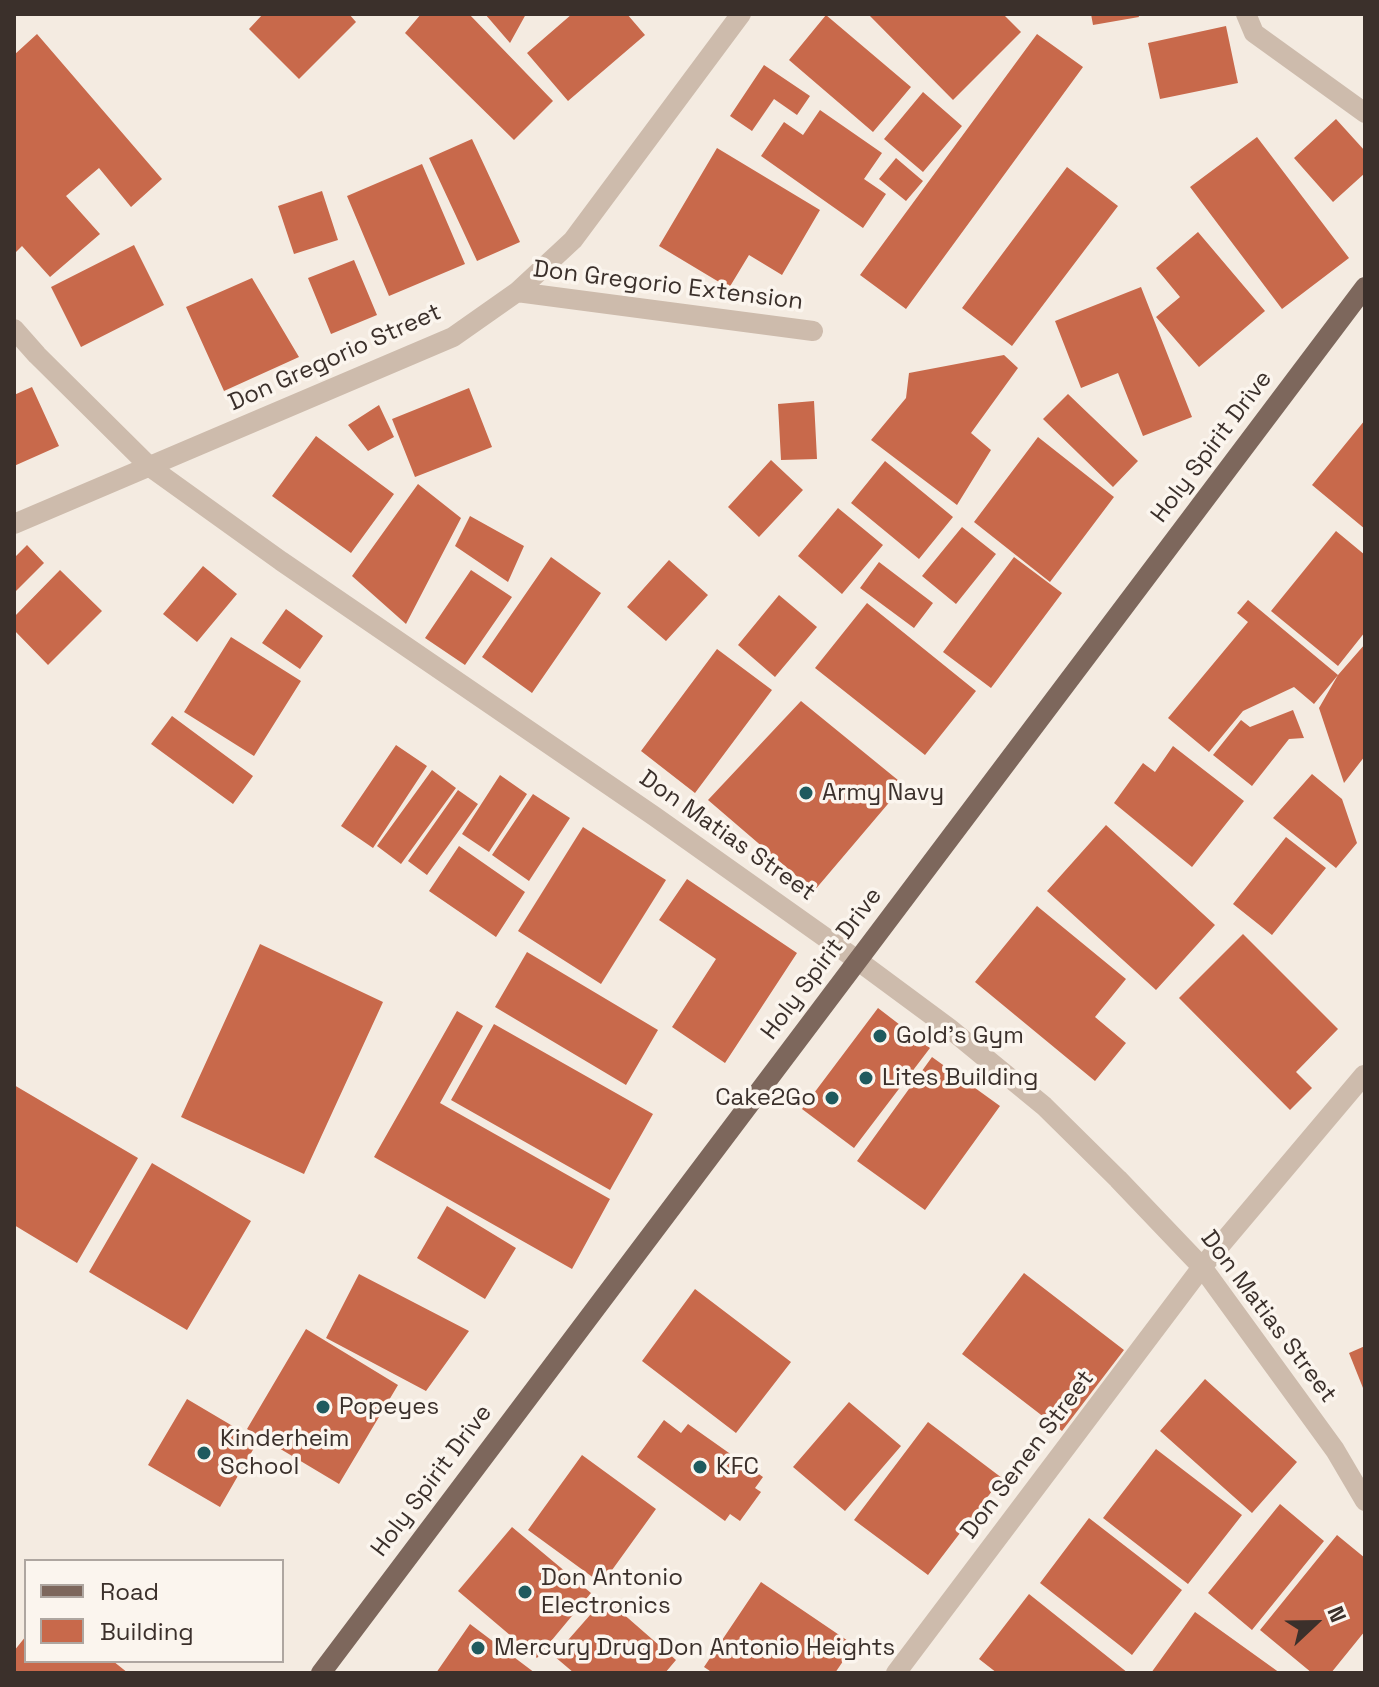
<!DOCTYPE html>
<html>
<head>
<meta charset="utf-8">
<style>
  body { margin:0 }
  #map { position:relative; width:1379px; height:1687px; overflow:hidden; background:#f4ebe1; font-family:"Space Grotesk",sans-serif }
  canvas { display:block }
  .frame { position:absolute; inset:0; border:16px solid #3b302b; pointer-events:none }
  .legend { position:absolute; left:24px; top:1559px; width:260px; height:104px; box-sizing:border-box; background:#fbf5ee; border:2px solid #aea6a0; margin:0; padding:10px 14px; list-style:none; font-size:24px; color:#3b302b }
  .legend li { display:flex; align-items:center; gap:16px; height:40px }
  .legend b { width:40px; border:2px solid #aea6a0 }
  .north { position:absolute; left:1275px; top:1583px; width:80px; height:80px; -webkit-text-stroke:6px #fbf5ee; paint-order:stroke; rotate:68deg; font-size:22px; font-weight:700; line-height:32px; text-align:center; color:#3b302b }
  .north::after { content:''; display:block; margin:auto; width:28px; height:36px; background:#3b302b; clip-path:polygon(50% 0,100% 100%,50% 72%,0 100%) }
</style>
</head>
<body>
<div id="map">
<canvas width="1379" height="1687"></canvas>
<div class="frame"></div>
<ul class="legend">
<li><b style="height:10px;background:#7d675c"></b>Road</li>
<li><b style="height:22px;background:#c8694b"></b>Building</li>
</ul>
<div class="north">N</div>
</div>
<script>
const ctx = document.querySelector('canvas').getContext('2d');
ctx.lineJoin = 'round';
function fillPath(path, color) { ctx.fillStyle = color; ctx.fill(path, 'evenodd'); }
function stroke(path, color, width, dash) { ctx.strokeStyle = color; ctx.lineWidth = width; ctx.lineCap = dash ? 'butt' : 'round'; ctx.setLineDash(dash || []); ctx.stroke(path); }
function write(font, color, halo, rows, align = 'center') {
  ctx.font = font + ' "Space Grotesk",sans-serif'; ctx.lineWidth = 7; ctx.setLineDash([]); ctx.textBaseline = 'middle'; ctx.strokeStyle = halo; ctx.fillStyle = color; for (const [text, x, y, turn = 0] of rows) {
    ctx.save(); ctx.translate(x, y); ctx.rotate((+turn || 0) * Math.PI / 180); ctx.textAlign = isNaN(turn) ? turn : align; if (halo) ctx.strokeText(text, 0, 0); ctx.fillText(text, 0, 0); ctx.restore();
  }
}
const building = new Path2D(`
  M 263,14 L 349,14 L 356,22 L 299,79 L 249,29 Z
  M 421,14 L 469,14 L 553,101 L 514,140 L 405,33 Z
  M 485,14 L 526,14 L 510,43 Z
  M 572,14 L 627,14 L 645,35 L 568,101 L 527,53 Z
  M 868,14 L 1003,14 L 1021,32 L 953,100 Z
  M 1091,14 L 1138,14 L 1139,17 L 1093,25 Z
  M 826,15 L 911,87 L 873,132 L 789,60 Z
  M 1226,26 L 1238,83 L 1160,99 L 1148,43 Z
  M 37,34 L 162,179 L 131,207 L 99,168 L 66,196 L 100,234 L 50,277 L 22,246 L 14,254 L 14,55 Z
  M 1037,34 L 1083,67 L 906,309 L 860,275 Z
  M 764,65 L 810,96 L 797,115 L 774,99 L 752,131 L 730,116 Z
  M 923,92 L 962,126 L 923,172 L 884,139 Z
  M 820,110 L 882,153 L 864,179 L 886,194 L 863,228 L 761,156 L 784,122 L 803,135 Z
  M 1336,119 L 1365,151 L 1365,173 L 1333,202 L 1294,158 Z
  M 1257,137 L 1349,258 L 1282,309 L 1190,187 Z
  M 472,139 L 520,242 L 477,261 L 429,158 Z
  M 717,148 L 820,210 L 782,275 L 749,255 L 729,288 L 659,246 Z
  M 896,158 L 923,181 L 906,201 L 879,179 Z
  M 422,164 L 465,264 L 389,296 L 347,196 Z
  M 1067,167 L 1118,206 L 1012,346 L 962,308 Z
  M 322,191 L 338,240 L 294,254 L 278,206 Z
  M 1198,232 L 1265,311 L 1199,367 L 1156,317 L 1180,297 L 1156,268 Z
  M 134,245 L 164,305 L 81,347 L 51,287 Z
  M 354,260 L 377,315 L 331,334 L 308,278 Z
  M 252,278 L 299,357 L 224,391 L 186,307 Z
  M 1141,287 L 1192,417 L 1143,436 L 1118,373 L 1081,388 L 1055,321 Z
  M 1004,355 L 1018,368 L 971,433 L 991,450 L 957,505 L 871,440 L 906,398 L 909,373 Z
  M 32,387 L 59,446 L 14,466 L 14,395 Z
  M 469,388 L 492,447 L 415,477 L 392,419 Z
  M 1068,394 L 1138,461 L 1113,487 L 1043,419 Z
  M 814,401 L 817,459 L 781,460 L 778,404 Z
  M 379,405 L 394,437 L 368,451 L 348,425 Z
  M 1365,420 L 1365,529 L 1312,485 Z
  M 316,436 L 394,494 L 351,553 L 272,496 Z
  M 1038,437 L 1114,497 L 1050,582 L 974,522 Z
  M 771,460 L 803,490 L 759,537 L 728,507 Z
  M 885,461 L 953,517 L 919,559 L 851,503 Z
  M 418,484 L 461,518 L 406,624 L 352,576 Z
  M 838,508 L 883,545 L 842,594 L 798,556 Z
  M 470,516 L 524,546 L 508,582 L 455,546 Z
  M 962,527 L 996,554 L 956,604 L 922,576 Z
  M 1336,531 L 1365,555 L 1365,632 L 1338,666 L 1271,611 Z
  M 27,545 L 44,563 L 14,593 L 14,558 Z
  M 551,557 L 601,593 L 532,693 L 482,657 Z
  M 1014,557 L 1062,593 L 991,688 L 943,652 Z
  M 669,560 L 708,595 L 666,641 L 627,607 Z
  M 879,562 L 933,603 L 914,628 L 860,588 Z
  M 203,566 L 237,594 L 197,642 L 163,614 Z
  M 60,570 L 102,611 L 48,665 L 14,630 L 14,617 Z
  M 471,570 L 512,597 L 465,665 L 425,638 Z
  M 779,595 L 817,627 L 775,677 L 738,645 Z
  M 1248,600 L 1338,675 L 1314,704 L 1294,687 L 1243,711 L 1209,752 L 1168,718 L 1248,622 L 1237,613 Z
  M 867,603 L 976,691 L 925,755 L 815,668 Z
  M 286,609 L 323,636 L 300,669 L 262,643 Z
  M 231,637 L 301,681 L 254,756 L 184,712 Z
  M 1365,644 L 1365,756 L 1344,783 L 1319,708 L 1338,675 Z
  M 717,649 L 772,690 L 695,793 L 641,751 Z
  M 801,701 L 904,785 L 814,891 L 708,800 Z
  M 1293,710 L 1304,738 L 1289,739 L 1252,786 L 1213,755 L 1241,720 L 1250,727 Z
  M 172,716 L 253,776 L 233,804 L 151,744 Z
  M 396,745 L 427,766 L 373,848 L 341,826 Z
  M 1173,746 L 1244,801 L 1192,867 L 1114,803 L 1143,763 L 1155,772 Z
  M 432,770 L 456,788 L 401,864 L 377,846 Z
  M 1312,774 L 1342,799 L 1357,843 L 1336,868 L 1273,818 Z
  M 500,775 L 527,794 L 489,852 L 462,834 Z
  M 458,790 L 478,804 L 427,875 L 408,861 Z
  M 533,794 L 570,818 L 529,881 L 492,855 Z
  M 1106,825 L 1215,925 L 1156,990 L 1047,891 Z
  M 583,827 L 666,880 L 601,984 L 518,931 Z
  M 1286,837 L 1326,868 L 1272,935 L 1233,904 Z
  M 459,846 L 525,892 L 496,937 L 429,891 Z
  M 687,879 L 797,953 L 725,1063 L 672,1027 L 716,959 L 659,920 Z
  M 1037,906 L 1126,979 L 1095,1017 L 1126,1043 L 1095,1081 L 975,982 Z
  M 1243,934 L 1338,1029 L 1296,1072 L 1312,1088 L 1290,1110 L 1179,998 Z
  M 260,944 L 383,1002 L 304,1174 L 181,1117 Z
  M 527,952 L 658,1030 L 626,1085 L 495,1007 Z
  M 878,1008 L 930,1048 L 854,1148 L 802,1109 Z
  M 457,1011 L 483,1026 L 440,1103 L 610,1199 L 572,1269 L 374,1157 Z
  M 494,1024 L 653,1114 L 610,1190 L 451,1100 Z
  M 932,1057 L 1000,1106 L 925,1210 L 857,1161 Z
  M 14,1085 L 138,1158 L 77,1263 L 14,1225 Z
  M 152,1163 L 251,1221 L 187,1330 L 89,1272 Z
  M 447,1206 L 516,1248 L 485,1299 L 417,1258 Z
  M 1024,1273 L 1124,1350 L 1062,1431 L 962,1354 Z
  M 359,1274 L 469,1331 L 426,1391 L 326,1338 Z
  M 695,1289 L 791,1362 L 736,1433 L 642,1361 Z
  M 306,1329 L 398,1385 L 339,1484 L 247,1429 Z
  M 1365,1346 L 1365,1393 L 1349,1353 Z
  M 1205,1379 L 1297,1462 L 1252,1513 L 1160,1431 Z
  M 187,1399 L 258,1441 L 220,1507 L 148,1465 Z
  M 849,1402 L 901,1446 L 845,1511 L 793,1467 Z
  M 664,1420 L 681,1433 L 688,1424 L 763,1477 L 755,1488 L 761,1492 L 740,1521 L 730,1514 L 725,1521 L 637,1457 Z
  M 928,1422 L 1002,1478 L 928,1575 L 854,1520 Z
  M 1156,1449 L 1242,1515 L 1188,1584 L 1103,1518 Z
  M 582,1455 L 656,1509 L 602,1584 L 528,1530 Z
  M 1280,1504 L 1324,1541 L 1252,1630 L 1208,1593 Z
  M 1089,1518 L 1182,1590 L 1132,1655 L 1040,1583 Z
  M 512,1527 L 591,1593 L 537,1658 L 458,1591 Z
  M 1337,1535 L 1365,1558 L 1365,1631 L 1331,1673 L 1312,1673 L 1260,1630 Z
  M 761,1582 L 854,1645 L 835,1673 L 713,1673 L 704,1667 Z
  M 1029,1594 L 1128,1673 L 997,1673 L 979,1659 Z
  M 605,1598 L 676,1660 L 665,1673 L 574,1673 L 554,1656 Z
  M 1195,1612 L 1280,1673 L 1151,1673 Z
  M 470,1624 L 535,1673 L 436,1673 Z
  M 26,1636 L 26,1661 L 113,1661 L 128,1673 L 14,1673 L 14,1651 Z`);
const minor = new Path2D(`
  M 1246,14 L 1254,33 L 1365,113
  M 517,292 L 813,331
  M 14,329 L 37,355 L 150,467 L 281,561 L 654,816 L 857,960 L 949,1028 L 1044,1106 L 1118,1179 L 1202,1267 L 1335,1450 L 1365,1501
  M 14,524 L 453,337 L 517,292 L 573,240 L 741,14
  M 896,1673 L 1202,1267 L 1364,1075`);
const major = new Path2D(`
  M 321,1673 L 1365,287`);
const markers = [
  [806,793,8,"#1f5a5e"],
  [880,1036,8,"#1f5a5e"],
  [866,1078,8,"#1f5a5e"],
  [832,1098,8,"#1f5a5e"],
  [323,1407,8,"#1f5a5e"],
  [204,1453,8,"#1f5a5e"],
  [700,1467,8,"#1f5a5e"],
  [525,1592,8,"#1f5a5e"],
  [478,1648,8,"#1f5a5e"]
];
const streetNames = [
  ["Don Gregorio Extension",668,286,7],
  ["Don Gregorio Street",335,358,-24],
  ["Holy Spirit Drive",1212,447,-53],
  ["Don Matias Street",727,836,35],
  ["Holy Spirit Drive",822,964,-53],
  ["Don Matias Street",1268,1317,53],
  ["Don Senen Street",1028,1455,-53],
  ["Holy Spirit Drive",432,1481,-53]
];
const poiNames = [
  ["Army Navy",822,793],
  ["Gold's Gym",896,1036],
  ["Lites Building",882,1078],
  ["Cake2Go",816,1098,"right"],
  ["Popeyes",339,1407],
  ["Kinderheim",220,1439],
  ["School",220,1467],
  ["KFC",716,1467],
  ["Don Antonio",541,1578],
  ["Electronics",541,1606],
  ["Mercury Drug Don Antonio Heights",494,1648]
];
fillPath(building, '#c8694b');
stroke(minor, '#cdbbac', 20);
stroke(major, '#7d675c', 20);
for (const [x, y, r, color] of markers) { const dot = new Path2D(); dot.arc(x, y, r, 0, 2 * Math.PI); ctx.fillStyle = color; ctx.fill(dot); stroke(dot, '#fbf5ee', 3); }
write('24px', '#3b302b', '#fbf5ee', streetNames);
write('24px', '#3b302b', '#fbf5ee', poiNames, 'left');
</script>
</body>
</html>
